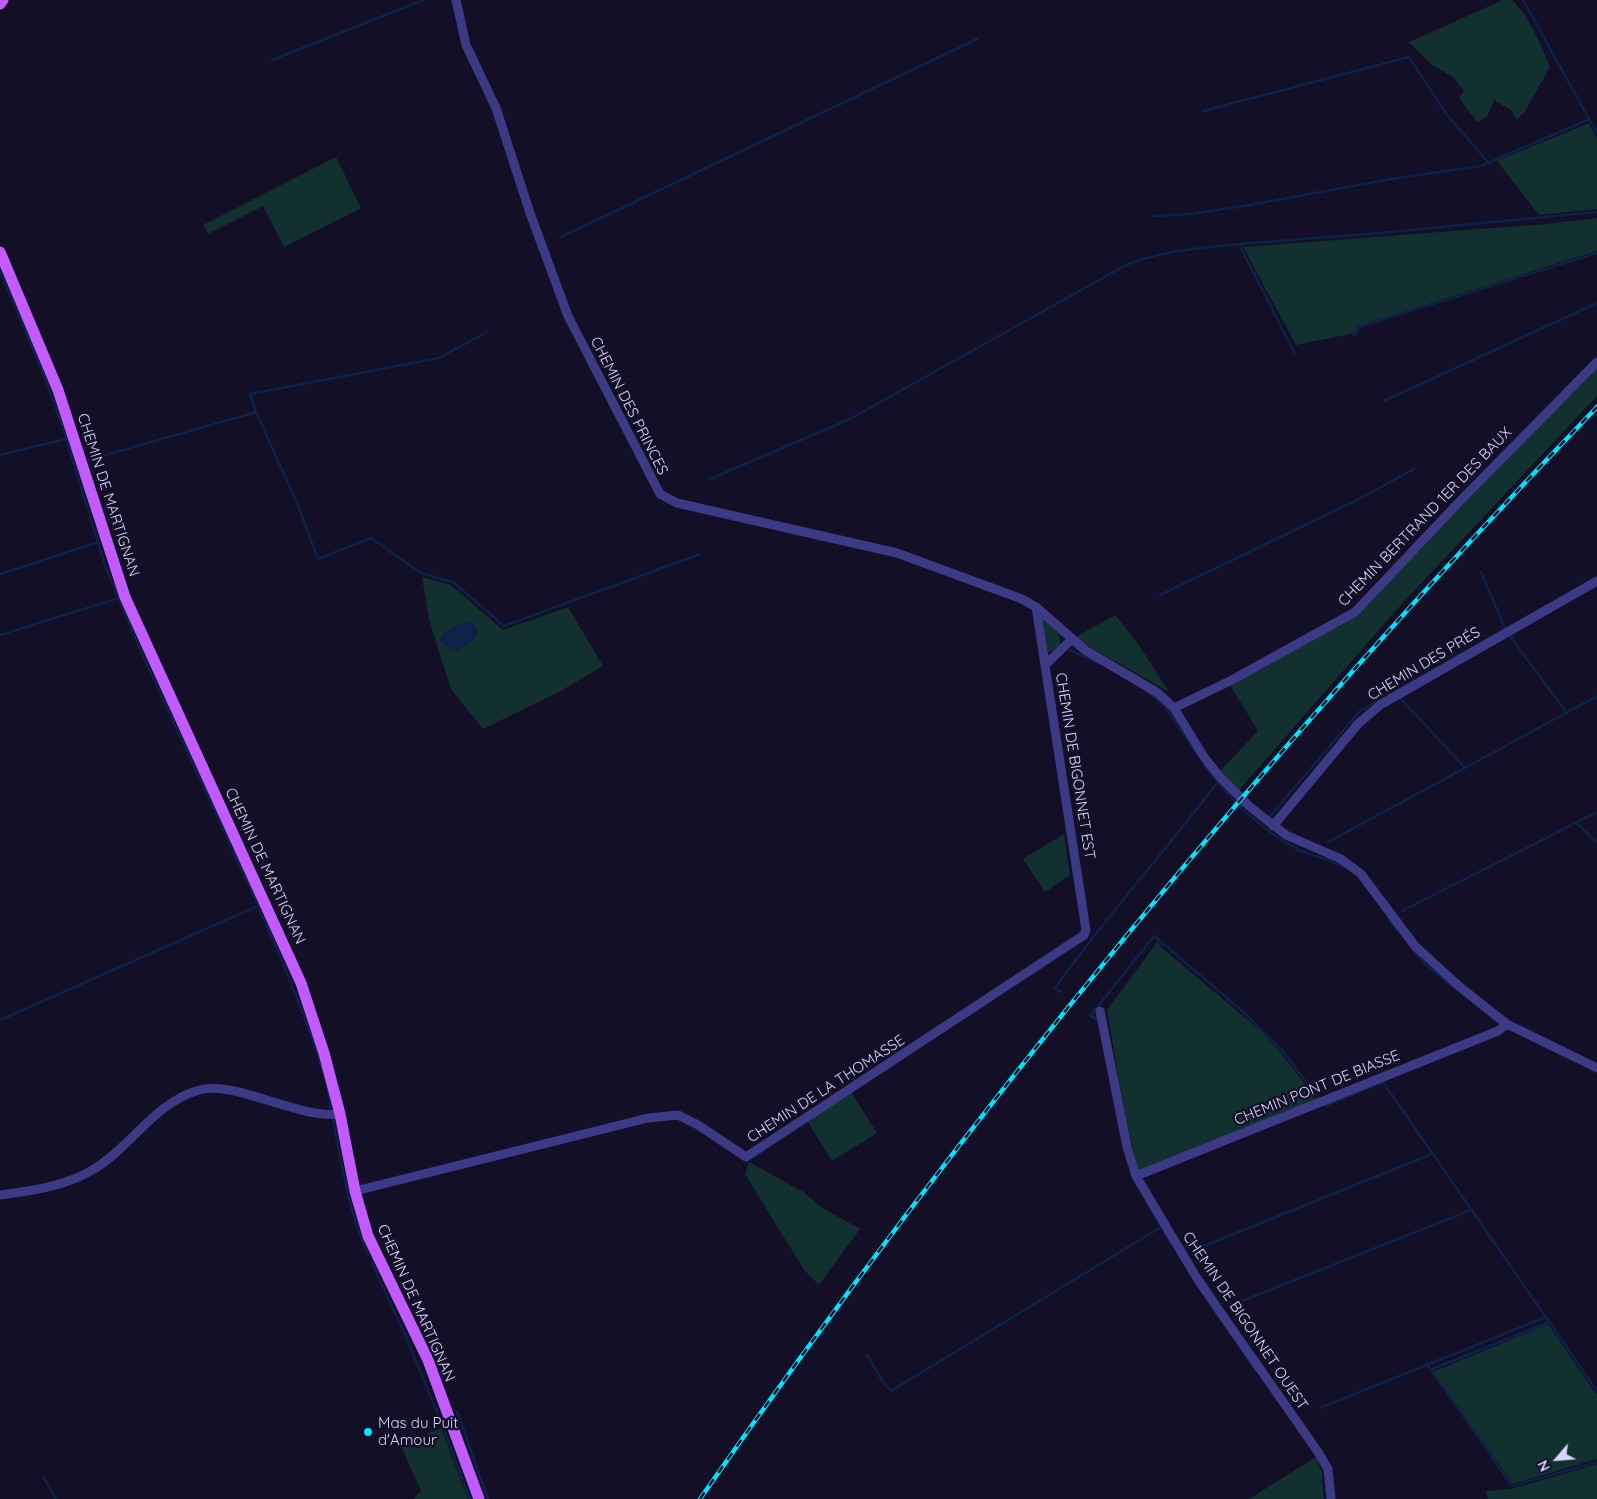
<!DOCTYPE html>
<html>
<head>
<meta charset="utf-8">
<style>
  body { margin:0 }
  #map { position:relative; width:1597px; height:1499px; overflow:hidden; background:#130f26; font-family:Quicksand,sans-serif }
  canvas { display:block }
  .north { position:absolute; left:1532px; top:1434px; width:50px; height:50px; -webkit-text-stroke:4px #130f26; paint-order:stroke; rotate:243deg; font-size:14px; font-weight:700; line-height:20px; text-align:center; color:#d9d4ff }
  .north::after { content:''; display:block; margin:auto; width:18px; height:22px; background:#d9d4ff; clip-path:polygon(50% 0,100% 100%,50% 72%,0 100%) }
</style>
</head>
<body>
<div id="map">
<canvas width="1597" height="1499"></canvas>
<div class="north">N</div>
</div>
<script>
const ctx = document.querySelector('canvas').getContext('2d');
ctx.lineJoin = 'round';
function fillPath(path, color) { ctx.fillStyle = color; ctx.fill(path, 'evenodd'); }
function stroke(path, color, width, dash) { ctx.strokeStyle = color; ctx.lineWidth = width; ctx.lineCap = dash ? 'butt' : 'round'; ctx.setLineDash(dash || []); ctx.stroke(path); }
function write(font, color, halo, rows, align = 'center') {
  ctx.font = font + ' Quicksand,sans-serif'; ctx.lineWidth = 5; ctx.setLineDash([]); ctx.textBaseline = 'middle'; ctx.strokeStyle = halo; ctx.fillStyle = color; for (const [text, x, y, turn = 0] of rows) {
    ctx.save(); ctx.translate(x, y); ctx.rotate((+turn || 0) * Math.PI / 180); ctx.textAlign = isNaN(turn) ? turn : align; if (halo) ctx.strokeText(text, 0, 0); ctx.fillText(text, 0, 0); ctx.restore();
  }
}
const green = new Path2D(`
  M 1503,0 L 1512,0 C 1531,19 1540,43 1550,67 L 1524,113 L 1516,120 L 1511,110 L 1494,100 L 1487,117 L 1477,122 L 1459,98 L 1464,91 L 1453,77 L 1432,65 L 1409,42 Z
  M 1589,123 L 1597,139 L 1597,209 L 1539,215 L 1497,161 Z
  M 336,157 L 361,208 L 284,247 L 263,206 L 208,234 L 203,225 Z
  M 1597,218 L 1597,251 L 1358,326 L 1355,333 L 1296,345 L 1243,247 L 1546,224 Z
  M 1597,365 L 1597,396 L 1399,607 L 1239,790 L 1220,771 L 1258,731 L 1230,685 L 1346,622 L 1365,607 L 1421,546 Z
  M 422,577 L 451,585 L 503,630 L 568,607 L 603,666 L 559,692 L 483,729 L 451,689 L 429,620 Z
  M 1041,614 C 1049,623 1062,631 1060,645 L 1046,655 Z
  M 1115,615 L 1139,645 L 1169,692 L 1076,639 L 1079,635 Z
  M 1064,834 L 1070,875 L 1045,892 L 1023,859 Z
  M 1158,941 L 1162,948 L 1261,1031 L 1278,1049 L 1317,1100 L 1138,1171 L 1124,1110 L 1107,1010 Z
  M 851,1092 L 877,1133 L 832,1161 L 807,1121 Z
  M 749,1162 L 805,1193 L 821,1207 L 860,1229 L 819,1285 L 804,1270 L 745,1174 Z
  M 1548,1324 L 1597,1395 L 1597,1459 L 1513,1484 L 1433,1372 Z
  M 441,1428 L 468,1499 L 413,1499 L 421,1491 L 401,1446 Z
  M 1316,1457 L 1322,1473 L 1324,1499 L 1249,1499 Z
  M 1597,1464 L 1597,1499 L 1488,1499 L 1486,1491 L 1511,1489 Z`);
const water = new Path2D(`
  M 468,621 L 472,622 L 478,632 L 474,640 L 456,651 L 451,650 L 440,640 L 444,632 Z`);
const stream = new Path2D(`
  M 1523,0 L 1597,133
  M 272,60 L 423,0
  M 1203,111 L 1409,57 L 1447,115 L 1488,162
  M 1154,216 L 1192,214 L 1250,205 L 1391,179 L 1481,166 L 1590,119
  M 561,237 L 977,39
  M 1239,244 L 1380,233 L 1597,212
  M 0,271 L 41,368 L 63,428 L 106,568 L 144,658 L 257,903
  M 1353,335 L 1356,334 L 1359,327 L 1597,253
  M 1384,401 L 1597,303
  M 256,412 L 297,503 L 318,559 L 371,538 L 421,573 L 453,582 L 504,626 L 700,554
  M 0,455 L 66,439
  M 89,460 L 256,412 L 250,394 L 439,358 L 487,332
  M 710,479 L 850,419 L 1126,265 C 1163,250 1200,248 1239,244 L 1295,354
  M 1481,572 L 1505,628
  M 0,574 L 98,542
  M 1160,595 L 1357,500 L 1414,469
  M 0,635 L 119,598
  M 1509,635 L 1567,713
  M 1070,650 L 1100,664
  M 1148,692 L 1164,705 L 1197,754
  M 1401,699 L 1465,768 L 1597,696
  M 1204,764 C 1228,798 1262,831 1299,850 C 1314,857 1332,859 1346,868
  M 1270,816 L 1360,711 L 1528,616
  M 1576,823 L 1597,842
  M 1328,842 L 1465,768
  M 259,909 C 273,937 338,1091 329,1111
  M 1402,911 L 1597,812
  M 1388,918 L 1424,963 L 1500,1024
  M 1061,992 L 1055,988 C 1106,917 1164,852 1217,783
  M 0,1020 L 260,905
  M 1099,1020 L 1090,1016 L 1154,936 L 1240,1009 L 1281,1049 L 1320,1100
  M 1323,1104 L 1325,1106 L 1383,1082 L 1597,1391
  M 333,1119 C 342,1166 349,1212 368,1255
  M 1146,1201 L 1171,1244
  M 1199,1248 L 1432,1154
  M 372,1263 L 403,1330 L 440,1419
  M 1200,1275 L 1212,1293
  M 1208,1301 L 1256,1371
  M 1232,1305 L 1471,1210
  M 867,1355 L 883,1382 L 891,1391 L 1161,1227
  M 1427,1364 L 1512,1486 L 1597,1462
  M 1430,1370 L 1549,1322
  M 1320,1408 L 1546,1317
  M 457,1411 L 488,1499
  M 443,1427 L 470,1499
  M 43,1476 L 56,1499`);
const minor = new Path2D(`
  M 456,0 L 466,45 L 496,108 L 530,213 L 568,316 L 660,494 L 677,503 L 897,553 L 1022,599 L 1036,607 L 1085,650 L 1158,693 L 1174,708 L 1204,757 L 1220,777 L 1249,806 L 1286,835 L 1341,859 L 1361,874 L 1415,946 L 1460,987 L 1507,1024 L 1597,1068
  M 1045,665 L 1071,640
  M 1174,708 L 1232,680 L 1355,612 L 1460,501 L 1597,362
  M 1273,826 L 1358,724 L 1380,705 L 1597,581
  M 1100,1011 L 1127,1147 L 1136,1176 L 1198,1280 L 1318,1452 L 1328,1469 L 1331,1499
  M 1136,1176 L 1498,1031 L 1507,1024
  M 355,1191 L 648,1118 L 678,1115 L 698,1125 L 746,1157 L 1084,935 L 1086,930 L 1036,607
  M 0,1195 C 31,1191 67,1186 94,1169 C 132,1146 154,1103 199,1090 C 236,1080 297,1119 340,1114`);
const major = new Path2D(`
  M 0,4 L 3,0
  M 0,252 L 58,390 L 125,597 L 301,983 L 324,1053 L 340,1114 L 355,1191 L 368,1236 L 428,1360 L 479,1499`);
const rail = new Path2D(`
  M 700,1499 C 969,1112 1270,747 1597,407`);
const markers = [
  [368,1432,5,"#00e5ff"]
];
const streetNames = [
  ["CHEMIN DES PRINCES",629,406,63],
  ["CHEMIN DE MARTIGNAN",108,495,72],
  ["CHEMIN BERTRAND 1ER DES BAUX",1425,517,-46],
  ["CHEMIN DES PRÉS",1424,664,-31],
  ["CHEMIN DE BIGONNET EST",1075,766,81],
  ["CHEMIN DE MARTIGNAN",265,866,65],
  ["CHEMIN PONT DE BIASSE",1317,1088,-22],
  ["CHEMIN DE LA THOMASSE",826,1089,-33],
  ["CHEMIN DE MARTIGNAN",416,1303,66],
  ["CHEMIN DE BIGONNET OUEST",1245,1321,56]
];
const poiNames = [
  ["Mas du Puit",378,1423],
  ["d'Amour",378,1440]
];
fillPath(green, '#12302f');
fillPath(water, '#0c2248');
stroke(stream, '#0c2248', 2.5);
stroke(minor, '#3d3a85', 9);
stroke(major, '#c25bff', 11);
stroke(rail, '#00e5ff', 4.5);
stroke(rail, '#130f26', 2.5, [8]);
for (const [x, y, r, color] of markers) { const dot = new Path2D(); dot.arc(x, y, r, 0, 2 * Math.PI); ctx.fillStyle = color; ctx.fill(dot); stroke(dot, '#130f26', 2); }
write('15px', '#d9d4ff', '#130f26', streetNames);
write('15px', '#d9d4ff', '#130f26', poiNames, 'left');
</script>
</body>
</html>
